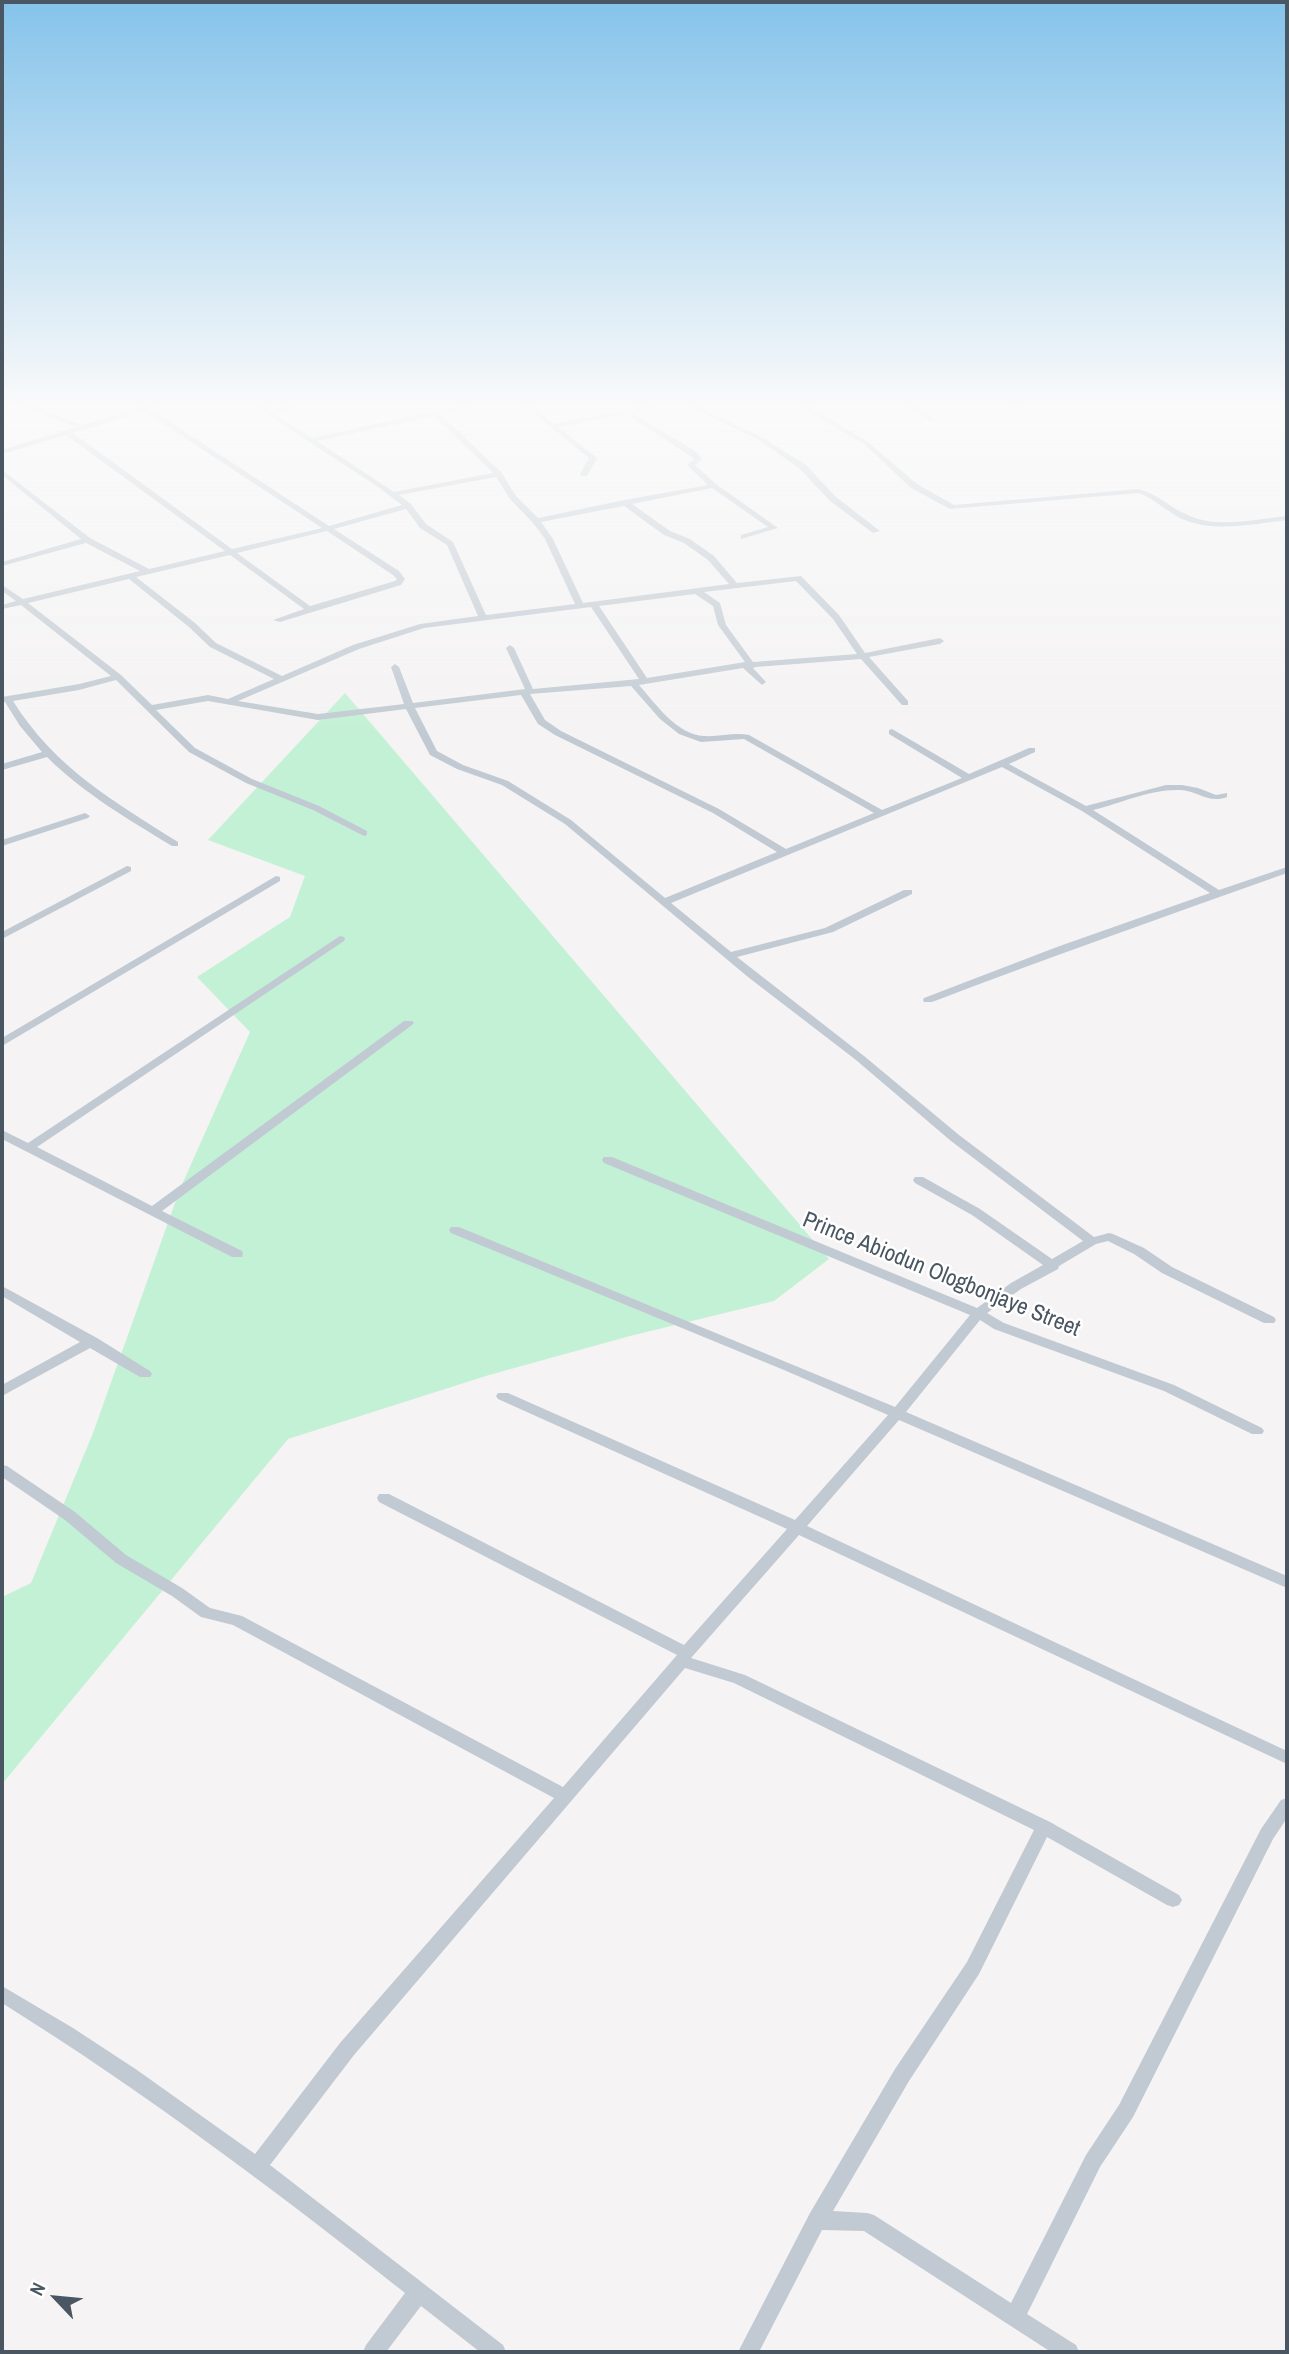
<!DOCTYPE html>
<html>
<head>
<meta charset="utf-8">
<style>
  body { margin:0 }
  #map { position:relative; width:1289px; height:2354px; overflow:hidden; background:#f5f3f3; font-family:"Archivo Narrow",sans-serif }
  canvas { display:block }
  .frame { position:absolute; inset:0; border:4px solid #4a5661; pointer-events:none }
  .north { position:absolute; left:21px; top:2263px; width:70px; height:70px; -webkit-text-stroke:5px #fff; paint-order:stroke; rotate:296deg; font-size:19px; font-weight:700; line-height:28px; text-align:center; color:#4a5661 }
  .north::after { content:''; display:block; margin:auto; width:24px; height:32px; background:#4a5661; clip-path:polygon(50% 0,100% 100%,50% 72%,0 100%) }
</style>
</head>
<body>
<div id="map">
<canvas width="1289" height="2354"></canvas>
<div class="frame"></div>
<div class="north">N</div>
</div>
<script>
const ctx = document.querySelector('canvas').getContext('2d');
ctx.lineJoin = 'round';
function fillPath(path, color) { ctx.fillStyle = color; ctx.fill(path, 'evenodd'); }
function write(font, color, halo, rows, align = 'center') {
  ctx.font = font + ' "Archivo Narrow",sans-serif'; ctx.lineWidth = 5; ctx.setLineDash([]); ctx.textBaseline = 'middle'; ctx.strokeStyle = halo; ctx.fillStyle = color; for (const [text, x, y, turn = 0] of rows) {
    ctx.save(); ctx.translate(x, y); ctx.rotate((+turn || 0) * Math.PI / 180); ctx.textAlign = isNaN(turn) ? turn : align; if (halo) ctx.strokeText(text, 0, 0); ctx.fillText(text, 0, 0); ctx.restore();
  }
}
const green = new Path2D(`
  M 345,693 L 829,1259 L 774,1301 L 630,1336 L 489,1375 L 288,1439 L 2,1784 L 2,1597 L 31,1583 L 93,1433 L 180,1189 L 250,1032 L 197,977 L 290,917 L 305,876 L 208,840 Z`);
const street = new Path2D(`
  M 23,407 L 33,407 L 83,425 L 142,407 L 153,407 L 150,409 L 329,526 L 402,505 L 378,487 L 256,407 L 264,407 L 270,411 L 284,407 L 296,407 L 274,414 L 312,438 L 435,411 L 469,407 L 440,414 L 501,472 L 516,496 L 538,518 L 624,500 L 708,485 L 687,465 L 694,459 L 692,457 L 626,414 L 558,427 L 597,458 L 587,476 L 581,476 L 580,474 L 589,458 L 526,407 L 534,407 L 554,424 L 641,407 L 655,407 L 633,413 L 698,453 L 702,459 L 695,465 L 716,484 L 778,528 L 741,539 L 741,535 L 768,527 L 712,488 L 632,504 L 670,531 L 690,539 L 714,556 L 737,583 L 801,576 L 839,615 L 865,653 L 940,638 L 944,641 L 940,644 L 869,657 L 908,701 L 908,705 L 902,705 L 861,659 L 756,667 L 753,668 L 766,682 L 762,685 L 743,668 L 639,685 C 655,703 677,735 704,736 C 720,737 734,732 749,735 L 882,810 L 962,778 L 889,734 L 889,730 L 892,729 L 969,774 L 1029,748 L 1035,748 L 1035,752 L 1009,764 L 1086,806 L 1166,785 L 1182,785 L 1198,788 L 1216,795 L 1227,793 L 1227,797 C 1208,804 1199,791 1180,790 C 1150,789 1122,803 1093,810 L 1219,890 L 1287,867 L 1287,873 C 1169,915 1050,957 932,1002 L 924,1002 L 923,1000 L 924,998 L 1057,947 L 1210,893 L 1082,811 L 1002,767 L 671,903 L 731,952 L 825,928 L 904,890 L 912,890 L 912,894 L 833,932 L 737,957 L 864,1056 L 959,1135 L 1094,1237 L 1109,1233 L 1113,1234 L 1144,1248 L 1172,1267 L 1274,1317 L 1276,1320 L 1274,1323 L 1264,1323 L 1162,1273 L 1134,1254 L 1108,1241 L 1096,1244 L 1059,1266 L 1058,1269 L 1021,1289 L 987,1313 L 1004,1323 L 1174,1385 L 1262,1428 L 1264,1431 L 1262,1434 L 1252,1434 L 1164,1391 L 994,1329 L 980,1320 L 906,1412 L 1287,1576 L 1287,1588 L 899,1420 L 807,1526 L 1287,1751 L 1287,1764 L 799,1535 L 691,1658 L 745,1675 L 1050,1822 L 1179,1895 L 1182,1900 L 1179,1905 L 1173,1907 L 1167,1905 L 1047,1837 L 979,1974 L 909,2081 L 833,2211 L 867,2213 L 874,2215 L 1011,2303 L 1086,2155 L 1119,2105 L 1261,1829 L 1281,1800 L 1287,1798 L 1287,1818 L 1273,1839 L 1133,2117 L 1100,2167 L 1027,2314 L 1076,2345 L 1079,2352 L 1051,2352 L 864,2231 L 822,2230 L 759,2352 L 738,2352 L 810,2213 L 895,2069 L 967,1962 L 1034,1830 L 734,1683 L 685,1668 L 354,2055 L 270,2165 L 503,2345 L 506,2352 L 480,2352 L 421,2306 L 386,2352 L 363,2352 L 366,2345 L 405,2293 C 275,2190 143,2091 2,2003 L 2,1986 L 73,2028 L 137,2070 L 255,2154 L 340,2043 L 554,1798 L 233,1625 L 201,1617 L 172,1596 L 116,1563 L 65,1520 L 2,1477 L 2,1465 L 7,1466 L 75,1512 L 126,1555 L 182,1588 L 210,1608 L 242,1616 L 563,1787 L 677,1655 L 379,1502 L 377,1498 L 379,1494 L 389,1494 L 684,1645 L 787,1529 L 498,1399 L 496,1396 L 498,1393 L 508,1393 L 795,1520 L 888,1415 L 784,1370 L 451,1233 L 449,1230 L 451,1227 L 459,1227 L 895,1407 L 970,1315 L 604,1163 L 602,1160 L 604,1157 L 612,1157 L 977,1308 L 1011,1283 L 1043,1265 L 972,1215 L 915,1183 L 913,1180 L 915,1177 L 923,1177 L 980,1209 L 1052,1259 L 1083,1241 L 951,1141 L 856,1060 L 748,977 L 565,824 L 502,785 L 457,769 L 430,755 L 406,709 L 318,720 L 208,701 L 156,710 L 195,748 L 252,779 L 319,806 L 367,831 L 367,835 L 364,836 L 313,810 L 246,783 L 189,752 L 116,680 L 79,690 L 13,701 C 55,768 113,801 178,842 L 178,846 L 172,846 C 128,819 83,793 47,757 L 2,770 L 2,764 L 42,752 L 20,726 L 5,702 L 2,703 L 2,697 L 79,684 L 111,676 L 21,605 L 2,609 L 2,605 L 16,601 L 2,591 L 2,585 L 23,599 L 140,571 L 86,543 L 2,566 L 2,562 L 81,539 L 2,475 L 2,470 L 90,538 L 149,569 L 225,551 L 66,435 L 2,454 L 2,450 L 76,427 ZM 144,411 L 322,528 L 232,549 L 73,433 ZM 434,416 L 493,473 L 394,492 L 317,441 ZM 496,477 L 510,499 L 533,523 L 545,539 L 575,604 L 486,615 L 453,542 L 426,524 L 411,504 L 399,495 ZM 624,506 L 664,535 L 684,543 L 708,560 L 729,584 L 583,603 L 553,539 L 541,522 ZM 406,509 L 420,528 L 447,545 L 478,616 L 420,624 L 353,645 L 282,676 L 216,643 L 195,623 L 136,577 L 230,555 L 304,609 L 273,620 L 280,622 L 401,585 L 405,579 L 399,571 L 334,529 ZM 327,531 L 393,575 L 397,579 L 395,581 L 310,606 L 237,553 ZM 129,579 L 189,627 L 210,647 L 274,679 L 228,699 L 208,695 L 152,705 L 121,675 L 28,603 ZM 796,581 L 833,619 L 857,654 L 753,662 L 726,625 L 720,603 L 704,592 ZM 695,594 L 713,606 L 718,625 L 745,662 L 647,678 L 599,606 ZM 591,607 L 639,679 L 533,689 L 514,648 L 510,645 L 506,648 L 525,689 L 413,703 L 399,667 L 395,664 L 391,667 L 404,704 L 318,714 L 238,701 L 359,649 L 424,628 ZM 631,686 L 660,719 L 679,734 L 701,742 L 744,739 L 874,813 L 786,849 L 719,809 L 561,731 L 545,720 L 530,694 ZM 521,695 L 538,724 L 555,735 L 713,813 L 777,852 L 665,898 L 571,820 L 508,781 L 463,765 L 437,751 L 415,708 Z
  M 690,407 L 699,407 L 763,438 L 806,465 L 836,497 L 880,531 L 873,533 L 830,501 L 800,469 L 759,440 Z
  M 801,407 L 809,407 L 868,442 L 917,484 L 954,505 L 1139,489 C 1158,494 1170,508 1188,515 C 1218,529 1255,519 1287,516 L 1287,520 C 1253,524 1215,533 1182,519 C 1167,512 1155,499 1139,493 L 950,509 L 911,488 L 864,444 Z
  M 907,407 L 915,407 L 936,420 L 931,421 Z
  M 1012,407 L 1022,407 L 1023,409 L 1020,411 Z
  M 85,813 L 90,816 L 88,818 L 2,846 L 2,840 Z
  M 127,866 L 131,867 L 131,871 L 2,939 L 2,932 Z
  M 276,876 L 280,877 L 280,881 L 2,1046 L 2,1038 Z
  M 340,936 L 344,937 L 345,939 L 344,941 L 37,1147 L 152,1206 L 404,1021 L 412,1021 L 414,1023 L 412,1025 L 162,1211 L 242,1251 L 243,1254 L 242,1257 L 232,1257 L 2,1139 L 2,1130 L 28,1143 Z
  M 2,1286 L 97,1338 L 150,1371 L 152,1374 L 150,1377 L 140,1377 L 90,1348 L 2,1396 L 2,1385 L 80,1342 L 2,1296 Z`);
const streetNames = [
  ["Prince Abiodun Ologbonjaye Street",941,1275,22]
];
fillPath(green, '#c3f1d5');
fillPath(street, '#c1cad2');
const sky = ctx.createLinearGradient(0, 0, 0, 737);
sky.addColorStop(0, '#85c3ea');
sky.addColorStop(0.55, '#fafafa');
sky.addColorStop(1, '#fafafa00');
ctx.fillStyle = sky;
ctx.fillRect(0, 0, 1289, 737);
write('23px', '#4a5661', '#fff', streetNames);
</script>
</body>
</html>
